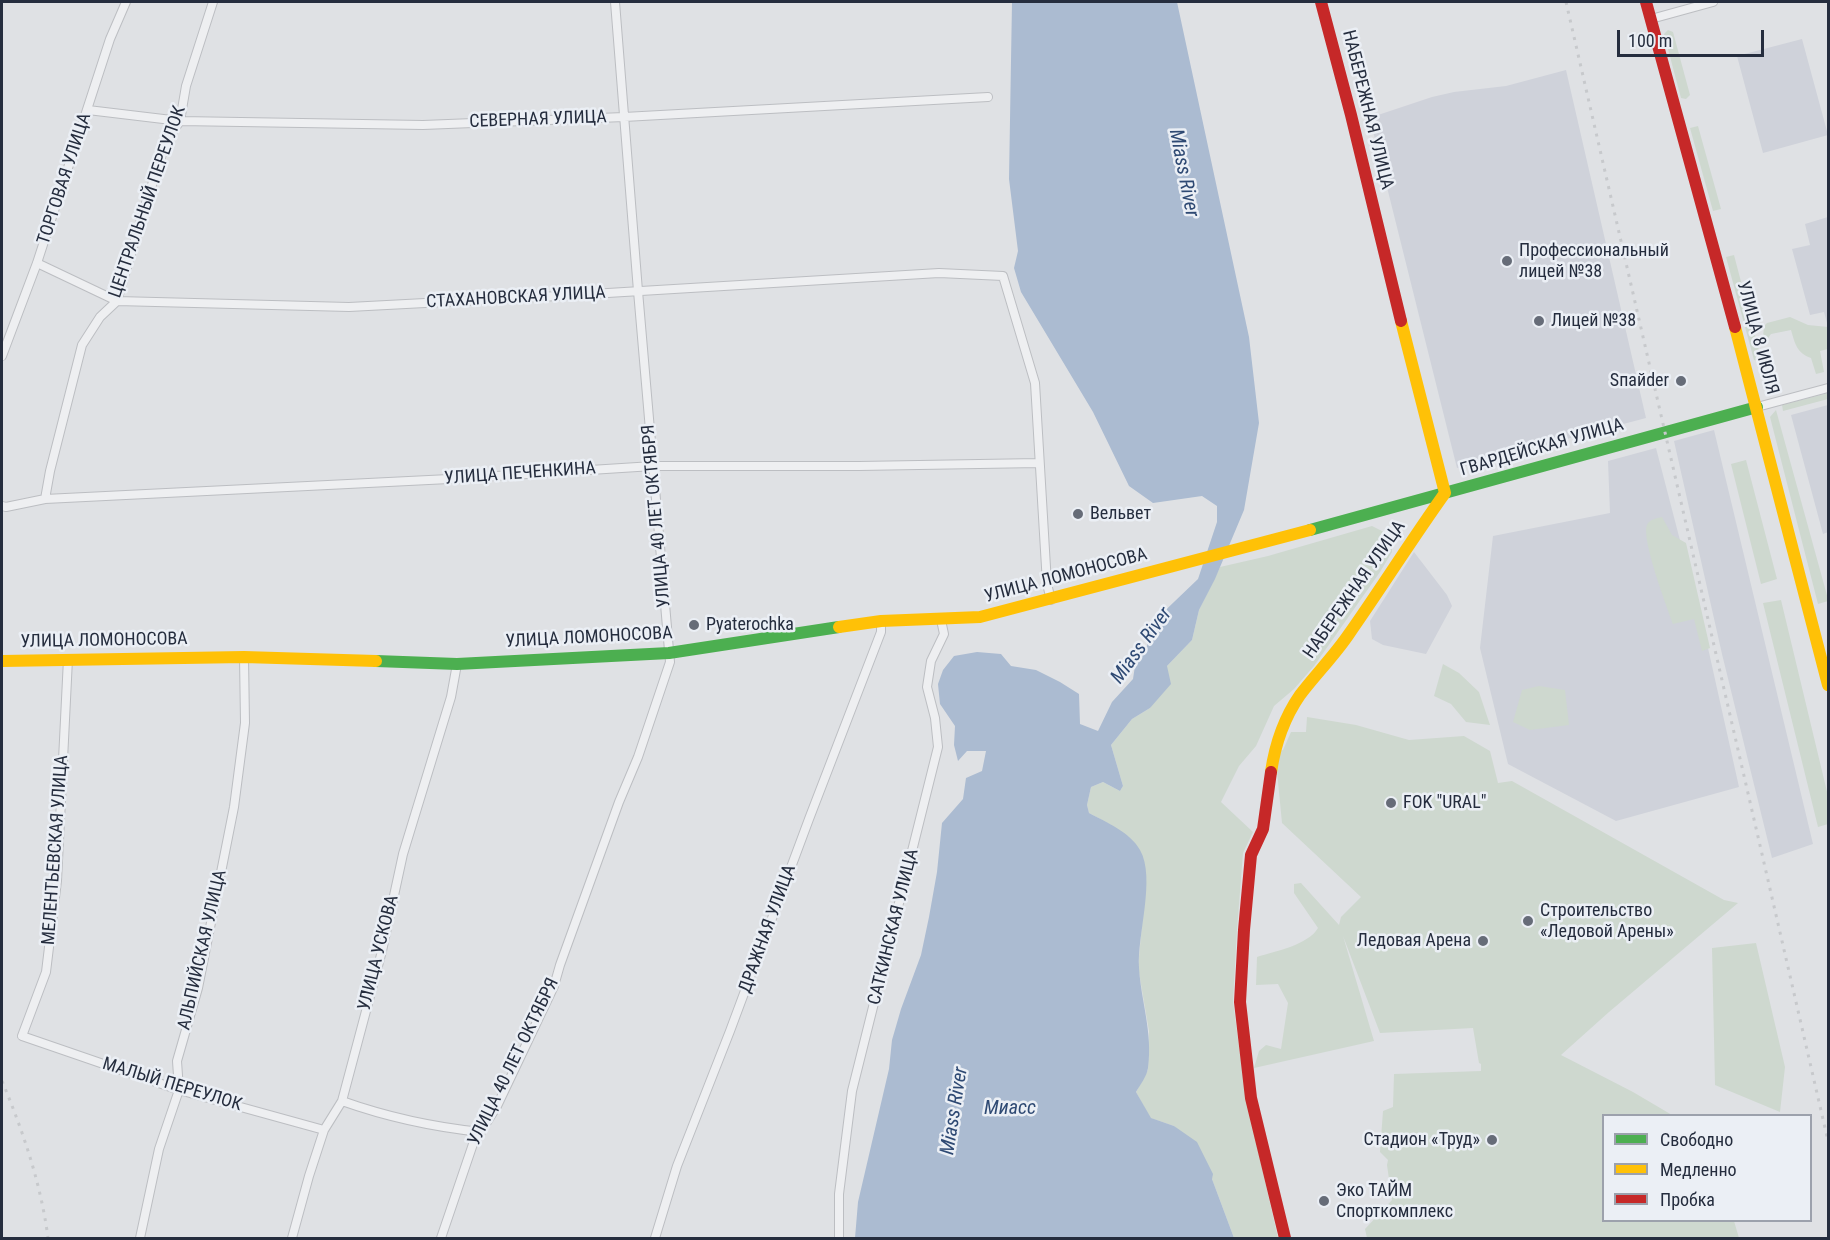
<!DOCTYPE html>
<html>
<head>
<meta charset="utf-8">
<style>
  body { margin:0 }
  #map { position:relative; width:1830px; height:1240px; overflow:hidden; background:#dfe1e4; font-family:"Roboto Condensed",sans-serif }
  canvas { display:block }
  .frame { position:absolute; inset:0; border:3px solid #252d3e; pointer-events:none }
  .legend { position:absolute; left:1602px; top:1114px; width:210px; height:108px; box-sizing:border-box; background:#ebeff5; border:2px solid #9ca1ac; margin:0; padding:8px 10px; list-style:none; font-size:18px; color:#252d3e }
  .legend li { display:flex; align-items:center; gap:12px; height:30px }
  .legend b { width:30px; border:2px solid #9ca1ac }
  .scale { position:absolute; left:1617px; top:30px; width:147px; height:27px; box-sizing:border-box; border:3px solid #252d3e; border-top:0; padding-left:8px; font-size:18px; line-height:21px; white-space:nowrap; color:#252d3e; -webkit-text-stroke:4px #ebeff5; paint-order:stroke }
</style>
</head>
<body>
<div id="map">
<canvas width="1830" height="1240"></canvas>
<div class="frame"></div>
<ul class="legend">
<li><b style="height:8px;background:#4caf50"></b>Свободно</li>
<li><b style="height:8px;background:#ffc107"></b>Медленно</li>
<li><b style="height:8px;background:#c62828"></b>Пробка</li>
</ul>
<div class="scale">100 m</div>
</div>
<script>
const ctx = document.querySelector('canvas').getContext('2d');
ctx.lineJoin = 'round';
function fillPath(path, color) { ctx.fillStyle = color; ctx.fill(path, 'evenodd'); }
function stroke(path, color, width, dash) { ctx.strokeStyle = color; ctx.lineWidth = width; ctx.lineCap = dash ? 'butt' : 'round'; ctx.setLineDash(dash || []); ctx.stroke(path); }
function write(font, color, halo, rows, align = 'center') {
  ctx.font = font + ' "Roboto Condensed",sans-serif'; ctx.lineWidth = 5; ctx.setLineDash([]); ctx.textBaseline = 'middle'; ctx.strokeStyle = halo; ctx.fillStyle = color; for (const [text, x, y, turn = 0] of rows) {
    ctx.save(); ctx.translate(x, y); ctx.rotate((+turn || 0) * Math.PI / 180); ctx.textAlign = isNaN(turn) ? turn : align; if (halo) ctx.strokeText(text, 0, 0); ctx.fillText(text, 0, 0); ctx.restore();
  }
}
const built = new Path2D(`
  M 1802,39 L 1828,135 L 1763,153 L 1737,56 Z
  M 1566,70 L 1646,418 L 1457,468 L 1371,123 L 1375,116 L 1432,97 L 1454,92 L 1506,86 Z
  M 1828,217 L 1828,326 L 1824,312 L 1810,315 L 1792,249 L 1810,245 L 1805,224 Z
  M 1828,405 L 1828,532 L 1823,534 L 1791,415 Z
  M 1714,430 L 1813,844 L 1772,858 L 1722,654 L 1674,441 Z
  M 1656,448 L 1708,648 L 1739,787 L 1616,821 L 1508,764 L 1480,648 L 1493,536 L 1610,513 L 1608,461 Z
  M 1414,552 L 1447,595 L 1452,606 L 1426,654 L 1383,645 L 1372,639 L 1370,621 Z`);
const green = new Path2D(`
  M 1668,30 L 1673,32 L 1690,95 L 1686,99 L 1681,98 L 1664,34 Z
  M 1698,126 L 1721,209 L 1713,211 L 1690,128 Z
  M 1734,255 L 1761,358 L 1758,361 L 1754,360 L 1726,257 Z
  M 1790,317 L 1808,325 L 1828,327 L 1828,349 L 1820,351 L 1824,372 L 1816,374 L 1811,358 C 1797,353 1795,344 1791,330 L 1771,334 L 1768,338 L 1763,337 L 1764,326 L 1767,323 Z
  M 1828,393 L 1828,399 L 1783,411 L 1782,405 Z
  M 1776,410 L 1828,599 L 1828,601 L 1818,604 L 1770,417 Z
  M 1746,460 L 1777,579 L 1761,584 L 1731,464 Z
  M 1662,517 L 1672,535 L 1686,543 L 1710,648 L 1702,651 L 1694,619 L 1673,624 C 1667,607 1641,539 1647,525 C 1649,520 1656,518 1662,517 Z
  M 1372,526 L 1388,534 L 1392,541 L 1392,552 L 1380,572 L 1314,666 L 1294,689 L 1274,706 L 1256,746 L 1239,766 L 1221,802 L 1253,832 L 1243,853 L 1237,930 L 1233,1002 L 1246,1098 L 1278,1238 L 1234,1238 L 1212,1179 L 1174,1126 L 1150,1118 L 1136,1092 L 1148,1070 L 1149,1031 L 1138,967 L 1146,883 L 1113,826 L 1089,813 L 1087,805 L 1091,787 L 1103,782 L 1120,791 L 1123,786 L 1111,745 L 1132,719 L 1150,708 L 1167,666 L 1192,640 L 1199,610 L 1220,567 L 1268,556 Z
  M 1781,600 L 1828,796 L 1828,824 L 1818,827 L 1763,603 Z
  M 1443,664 L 1459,673 L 1479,692 L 1490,725 L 1466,722 L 1451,704 L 1434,696 Z
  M 1539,686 L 1565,690 L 1569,725 L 1530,730 L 1513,722 L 1522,690 Z
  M 1307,717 L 1356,725 L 1409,740 L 1464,736 L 1490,751 L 1498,783 L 1512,781 L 1724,900 L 1738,903 L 1609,1012 L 1561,1055 L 1633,1092 L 1672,1115 L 1604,1116 L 1604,1220 L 1734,1221 L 1739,1238 L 1367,1238 L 1365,1229 L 1392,1200 L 1387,1165 L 1388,1160 L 1380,1152 L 1383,1111 L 1393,1107 L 1394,1074 L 1481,1071 L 1481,1064 L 1479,1063 L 1473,1028 L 1380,1033 L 1343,936 L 1374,1041 L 1254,1068 L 1259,1051 L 1266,1045 L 1281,1049 L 1288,1003 L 1278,984 L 1256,985 L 1257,957 C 1276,951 1308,945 1318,928 L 1294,893 L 1294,884 L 1301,883 L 1339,925 L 1341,917 L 1361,897 L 1282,823 L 1276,761 L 1277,752 L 1283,750 L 1291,732 L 1306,732 Z
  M 1756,943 L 1785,1067 L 1780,1112 L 1715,1085 L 1712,948 Z`);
const water = new Path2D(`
  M 1012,2 L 1177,2 L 1249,337 L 1259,423 L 1244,510 L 1215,579 L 1199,610 L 1192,640 L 1167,666 L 1171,684 L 1150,708 L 1132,719 L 1111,745 L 1123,786 L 1120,791 L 1103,782 L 1091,787 L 1087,805 L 1089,813 C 1106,822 1130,832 1140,850 C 1156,878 1137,935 1139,968 C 1141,1001 1153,1033 1148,1068 C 1147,1076 1140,1085 1136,1092 L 1151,1118 L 1174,1126 L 1197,1142 L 1213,1174 L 1212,1179 L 1234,1238 L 855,1238 L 858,1202 L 889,1069 L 892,1040 L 901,1009 L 921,955 L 929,917 L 937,872 L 942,823 L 963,799 L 966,778 L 982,771 L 986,751 L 967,751 L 958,761 L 954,745 L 955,726 L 940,704 L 938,684 L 943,670 L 954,656 L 977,652 L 1001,654 L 1011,666 L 1036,670 L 1060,682 L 1079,694 L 1080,724 L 1098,731 L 1112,702 L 1133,679 L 1136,659 L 1147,646 L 1151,624 L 1198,579 L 1217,522 L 1217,506 L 1202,496 L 1153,503 L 1129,486 L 1093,412 L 1021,292 L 1014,268 L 1018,251 L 1009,179 Z`);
const street = new Path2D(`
  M 1651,19 L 1713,2
  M 88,110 L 180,121 L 423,125 L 624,117 L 988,97
  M 37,263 L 117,301 L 349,307 L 558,296 L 939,273 L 1003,276 L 1035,383 L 1047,584 L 1051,600
  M 2,356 L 37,263 L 110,39 L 126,2
  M 1757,407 L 1828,388
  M 45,499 L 50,471 L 82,345 L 100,317 L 117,301 L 146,203 L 166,142 L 180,121 L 186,86 L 213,2
  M 2,506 L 6,507 L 45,499 L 449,479 L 653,466 L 859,466 L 1039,463
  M 68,659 L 57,881 L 46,972 L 22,1036 L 179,1090 L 324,1130
  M 342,1101 C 387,1117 433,1127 481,1132
  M 140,1238 L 159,1149 L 179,1090 L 177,1061 L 198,988 L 234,807 L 245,723 L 244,657
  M 292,1238 L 309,1176 L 324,1130 L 342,1101 L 382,951 L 403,854 L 451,697 L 457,664
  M 441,1238 L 473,1144 L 497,1106 L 554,986 L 560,965 L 619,802 L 638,757 L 670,662 L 638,291 L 615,2
  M 655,1238 L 677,1166 L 730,1031 L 809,819 L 881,632 L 881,621
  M 839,1238 L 839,1194 L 852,1091 L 938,747 L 935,718 L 927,687 L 931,661 L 944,634 L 941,620`);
const fast = new Path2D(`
  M 1310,530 L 1757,407
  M 376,661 L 457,664 L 669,653 L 839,627`);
const slow = new Path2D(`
  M 1735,327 L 1828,685
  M 839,627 L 881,621 L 980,617 L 1310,530
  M 2,661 L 244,657 L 376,661
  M 1271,772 C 1275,745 1284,718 1300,695 C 1316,674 1334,656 1349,634 C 1382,587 1412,539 1445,493 L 1401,321`);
const jam = new Path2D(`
  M 1321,2 L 1351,115 L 1401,321
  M 1646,2 L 1735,327
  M 1271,772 L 1263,829 L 1251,855 L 1244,930 L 1240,1002 L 1251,1098 L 1285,1238`);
const rail = new Path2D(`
  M 1566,2 L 1828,1141
  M 2,1081 C 23,1131 41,1184 48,1238`);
const markers = [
  [1507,261,6,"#666c78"],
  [1539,321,6,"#666c78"],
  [1681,381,6,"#666c78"],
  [1078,514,6,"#666c78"],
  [694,625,6,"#666c78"],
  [1391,803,6,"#666c78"],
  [1528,921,6,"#666c78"],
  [1483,941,6,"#666c78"],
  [1492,1140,6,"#666c78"],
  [1324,1201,6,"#666c78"]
];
const streetNames = [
  ["НАБЕРЕЖНАЯ УЛИЦА",1367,110,76],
  ["СЕВЕРНАЯ УЛИЦА",538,120,-2],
  ["ТОРГОВАЯ УЛИЦА",65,179,-72],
  ["ЦЕНТРАЛЬНЫЙ ПЕРЕУЛОК",148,202,-71],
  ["СТАХАНОВСКАЯ УЛИЦА",516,298,-3],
  ["УЛИЦА 8 ИЮЛЯ",1757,338,75],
  ["ГВАРДЕЙСКАЯ УЛИЦА",1542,448,-16],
  ["УЛИЦА ПЕЧЕНКИНА",520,474,-4],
  ["УЛИЦА 40 ЛЕТ ОКТЯБРЯ",657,516,-95],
  ["УЛИЦА ЛОМОНОСОВА",1066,576,-15],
  ["НАБЕРЕЖНАЯ УЛИЦА",1355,590,-55],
  ["УЛИЦА ЛОМОНОСОВА",589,638,-3],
  ["УЛИЦА ЛОМОНОСОВА",104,641,-1],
  ["МЕЛЕНТЬЕВСКАЯ УЛИЦА",56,850,-86],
  ["САТКИНСКАЯ УЛИЦА",894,927,-76],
  ["ДРАЖНАЯ УЛИЦА",768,929,-70],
  ["АЛЬПИЙСКАЯ УЛИЦА",203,950,-77],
  ["УЛИЦА УСКОВА",379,953,-76],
  ["УЛИЦА 40 ЛЕТ ОКТЯБРЯ",514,1062,-64],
  ["МАЛЫЙ ПЕРЕУЛОК",172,1085,17]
];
const poiNames = [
  ["Профессиональный",1519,251],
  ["лицей №38",1519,272],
  ["Лицей №38",1551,321],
  ["Sпайder",1669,381,"right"],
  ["Вельвет",1090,514],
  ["Pyaterochka",706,625],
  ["FOK \"URAL\"",1403,803],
  ["Строительство",1540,911],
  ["«Ледовой Арены»",1540,932],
  ["Ледовая Арена",1471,941,"right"],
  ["Стадион «Труд»",1480,1140,"right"],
  ["Эко ТАЙМ",1336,1191],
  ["Спорткомплекс",1336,1212]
];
const waterNames = [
  ["Miass River",1183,173,79],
  ["Miass River",1142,646,-54],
  ["Миасс",1010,1109],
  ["Miass River",955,1111,-81]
];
fillPath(built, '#cfd2da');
fillPath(green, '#ced8cf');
fillPath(water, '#abbbd1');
stroke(street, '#bcbec2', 10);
stroke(street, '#eeeff1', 8);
stroke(fast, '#4caf50', 12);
stroke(slow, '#ffc107', 12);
stroke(jam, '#c62828', 12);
stroke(rail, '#c7c9cc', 3, [3, 6]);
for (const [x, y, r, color] of markers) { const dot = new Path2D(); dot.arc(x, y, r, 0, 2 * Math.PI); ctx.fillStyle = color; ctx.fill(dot); stroke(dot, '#ebeff5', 2); }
write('18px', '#252d3e', '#ebeff5', streetNames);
write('18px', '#252d3e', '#ebeff5', poiNames, 'left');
write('italic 20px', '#2e4973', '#ebeff5', waterNames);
</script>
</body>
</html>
